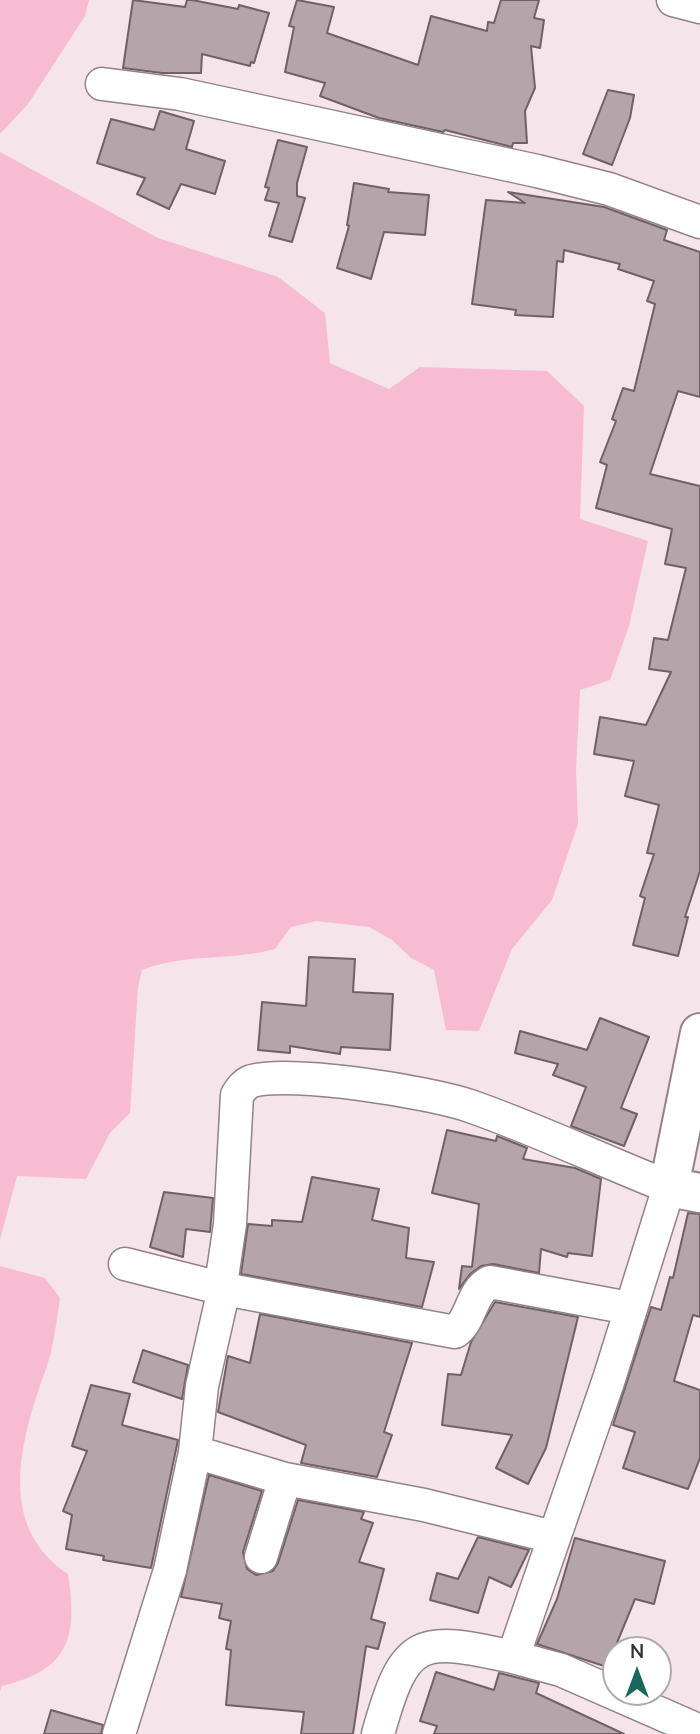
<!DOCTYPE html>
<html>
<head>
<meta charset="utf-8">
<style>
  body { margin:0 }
  #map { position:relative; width:700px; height:1734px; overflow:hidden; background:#f5e4ea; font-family:"Nunito Sans",sans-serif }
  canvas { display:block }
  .north { position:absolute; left:602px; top:1636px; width:70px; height:70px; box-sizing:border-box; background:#fff; border:2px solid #aeabac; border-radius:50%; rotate:0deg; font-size:19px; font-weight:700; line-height:28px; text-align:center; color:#342e30 }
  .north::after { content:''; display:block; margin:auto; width:24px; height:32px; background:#1c665e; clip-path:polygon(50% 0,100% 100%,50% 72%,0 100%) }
</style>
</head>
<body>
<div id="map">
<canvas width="700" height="1734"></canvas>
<div class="north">N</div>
</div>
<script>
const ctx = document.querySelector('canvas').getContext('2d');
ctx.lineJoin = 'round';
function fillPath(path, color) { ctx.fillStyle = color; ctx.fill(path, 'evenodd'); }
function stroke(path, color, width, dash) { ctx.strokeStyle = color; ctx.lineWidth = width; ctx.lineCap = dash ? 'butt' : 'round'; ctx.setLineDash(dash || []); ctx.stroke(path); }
const green = new Path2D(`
  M 0,0 L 89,0 L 85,16 L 28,104 L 0,134 Z
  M 0,152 L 158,238 L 278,277 L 325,313 L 330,363 L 389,389 L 420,367 L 547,371 L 584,406 L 580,519 L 648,541 L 629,626 L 610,680 L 580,690 L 576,769 L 578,824 L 552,900 L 512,949 L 479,1031 L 446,1030 L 434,970 L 411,958 L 392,940 L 369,927 L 316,921 L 291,927 L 275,949 C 231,961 185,953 142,970 L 138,987 L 130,1113 L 110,1133 L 86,1179 L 17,1176 L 0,1240 Z
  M 0,1266 L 45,1278 L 60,1298 C 56,1325 53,1352 43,1377 C 17,1450 0,1529 68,1574 C 78,1638 69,1670 2,1686 L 0,1691 Z`);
const building = new Path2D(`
  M 133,0 L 185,7 L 187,0 L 192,0 L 238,9 L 239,5 L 269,13 L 254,63 L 251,62 L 250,66 L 202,54 L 201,73 L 162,73 L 123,68 Z
  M 297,0 L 334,7 L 327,33 L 418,65 L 431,16 L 487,31 L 488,22 L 494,23 L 501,0 L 539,0 L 534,18 L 544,20 L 540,48 L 531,46 L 535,88 L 525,111 L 527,143 L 513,143 L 512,147 L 445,130 L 443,132 L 379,118 L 320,96 L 325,83 L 285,72 L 294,27 L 289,26 Z
  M 608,90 L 634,95 L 630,118 L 612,165 L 583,154 Z
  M 160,111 L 194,121 L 186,149 L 225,161 L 215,194 L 181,184 L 169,209 L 137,194 L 145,178 L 97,163 L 111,119 L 154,130 Z
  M 278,140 L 307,147 L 297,183 L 297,196 L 305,198 L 292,242 L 269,236 L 279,203 L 265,200 L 269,188 L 265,187 Z
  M 354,183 L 389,189 L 388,192 L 429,195 L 425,235 L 384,232 L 371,279 L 337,268 L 349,226 L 347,225 Z
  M 508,192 L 604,207 L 667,230 L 664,240 L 700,252 L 700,397 L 678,391 L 650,474 L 700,486 L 700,871 L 685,917 L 688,917 L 678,956 L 633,945 L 645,898 L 640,896 L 654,854 L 647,853 L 659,805 L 625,796 L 634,761 L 594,754 L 600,717 L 646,725 L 671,672 L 649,669 L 654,638 L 668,640 L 686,568 L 665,564 L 672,529 L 596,508 L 607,465 L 600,462 L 616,421 L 612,419 L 623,388 L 634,391 L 655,304 L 647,301 L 654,281 L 618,269 L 620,264 L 564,250 L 563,262 L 557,261 L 553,317 L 515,315 L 516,310 L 472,304 L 486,200 L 525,203 Z
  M 309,957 L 355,959 L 353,992 L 393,994 L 390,1050 L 341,1047 L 340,1054 L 290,1046 L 290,1053 L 258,1050 L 262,1002 L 306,1006 Z
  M 600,1018 L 649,1037 L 621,1108 L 637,1114 L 624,1146 L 571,1126 L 586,1087 L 553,1075 L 558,1064 L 515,1053 L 520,1031 L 587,1050 Z
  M 447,1130 L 496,1141 L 497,1136 L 527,1148 L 523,1159 L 575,1168 L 601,1179 L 592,1256 L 568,1253 L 567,1257 L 541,1249 L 539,1273 L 493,1264 L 481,1266 L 470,1274 L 459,1289 L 462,1266 L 472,1267 L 479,1204 L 432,1193 Z
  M 312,1177 L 379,1189 L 372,1220 L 409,1228 L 406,1258 L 434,1262 L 422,1307 L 241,1274 L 248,1224 L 272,1226 L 272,1220 L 302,1222 Z
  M 164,1192 L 213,1198 L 210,1232 L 186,1229 L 183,1257 L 150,1247 Z
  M 688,1213 L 700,1214 L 700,1317 L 693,1315 L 674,1381 L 700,1390 L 700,1458 L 688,1489 L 623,1468 L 635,1432 L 613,1425 L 651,1307 L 661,1310 L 670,1277 L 673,1278 Z
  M 495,1302 L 578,1317 L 546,1448 L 528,1484 L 496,1468 L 512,1435 L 442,1425 L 448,1374 L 461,1375 L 471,1342 Z
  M 260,1314 L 412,1343 L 384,1432 L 392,1435 L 377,1477 L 301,1463 L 306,1445 L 218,1412 L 228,1356 L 250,1363 Z
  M 143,1350 L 188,1365 L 182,1399 L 133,1382 Z
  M 91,1385 L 130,1394 L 122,1425 L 178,1440 L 151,1568 L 103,1560 L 104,1556 L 66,1549 L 72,1515 L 63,1511 L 87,1451 L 72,1446 Z
  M 209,1475 L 262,1491 L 243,1552 L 247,1569 L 256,1575 L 273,1571 L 278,1563 L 298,1500 L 364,1512 L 361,1519 L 373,1523 L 359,1562 L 384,1569 L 371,1619 L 385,1623 L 378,1649 L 366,1646 L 353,1734 L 301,1734 L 304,1712 L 226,1705 L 231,1650 L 226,1649 L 231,1621 L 219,1618 L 222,1604 L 181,1597 Z
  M 478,1537 L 529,1550 L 511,1587 L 489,1577 L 478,1613 L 430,1600 L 437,1573 L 458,1579 Z
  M 575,1538 L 665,1561 L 654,1604 L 635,1599 L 607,1667 L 537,1644 L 557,1599 Z
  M 436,1672 L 494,1690 L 499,1673 L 539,1683 L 536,1693 L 624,1734 L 434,1734 L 437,1726 L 420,1721 Z
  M 51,1710 L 103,1725 L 101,1734 L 44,1734 Z`);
const minor = new Path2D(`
  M 673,0 L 700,7
  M 102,84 L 180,94 L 537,171 L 609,189 L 700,222
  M 125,1264 L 224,1289 L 222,1278 L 230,1224 L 237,1095 C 241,1089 244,1084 252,1081 C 292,1070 429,1092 470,1106 C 536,1129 603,1161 669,1187 L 609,1379 L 513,1657 C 418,1636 405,1637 378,1734
  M 285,1479 L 195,1452 L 202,1386 L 224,1289 L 455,1332 C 472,1320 471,1291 490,1282 L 629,1308
  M 261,1557 L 285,1479 L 424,1505 L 553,1537
  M 513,1657 L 561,1670 L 700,1731
  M 119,1734 L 170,1570 L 195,1452`);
const major = new Path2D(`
  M 700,1033 L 669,1187 L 700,1193`);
fillPath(green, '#f7bcd1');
fillPath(building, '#b5a5aa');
stroke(building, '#706166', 2);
stroke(minor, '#938388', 35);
stroke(major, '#938388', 42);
stroke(minor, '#fff', 32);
stroke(major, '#fff', 38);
</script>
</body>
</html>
